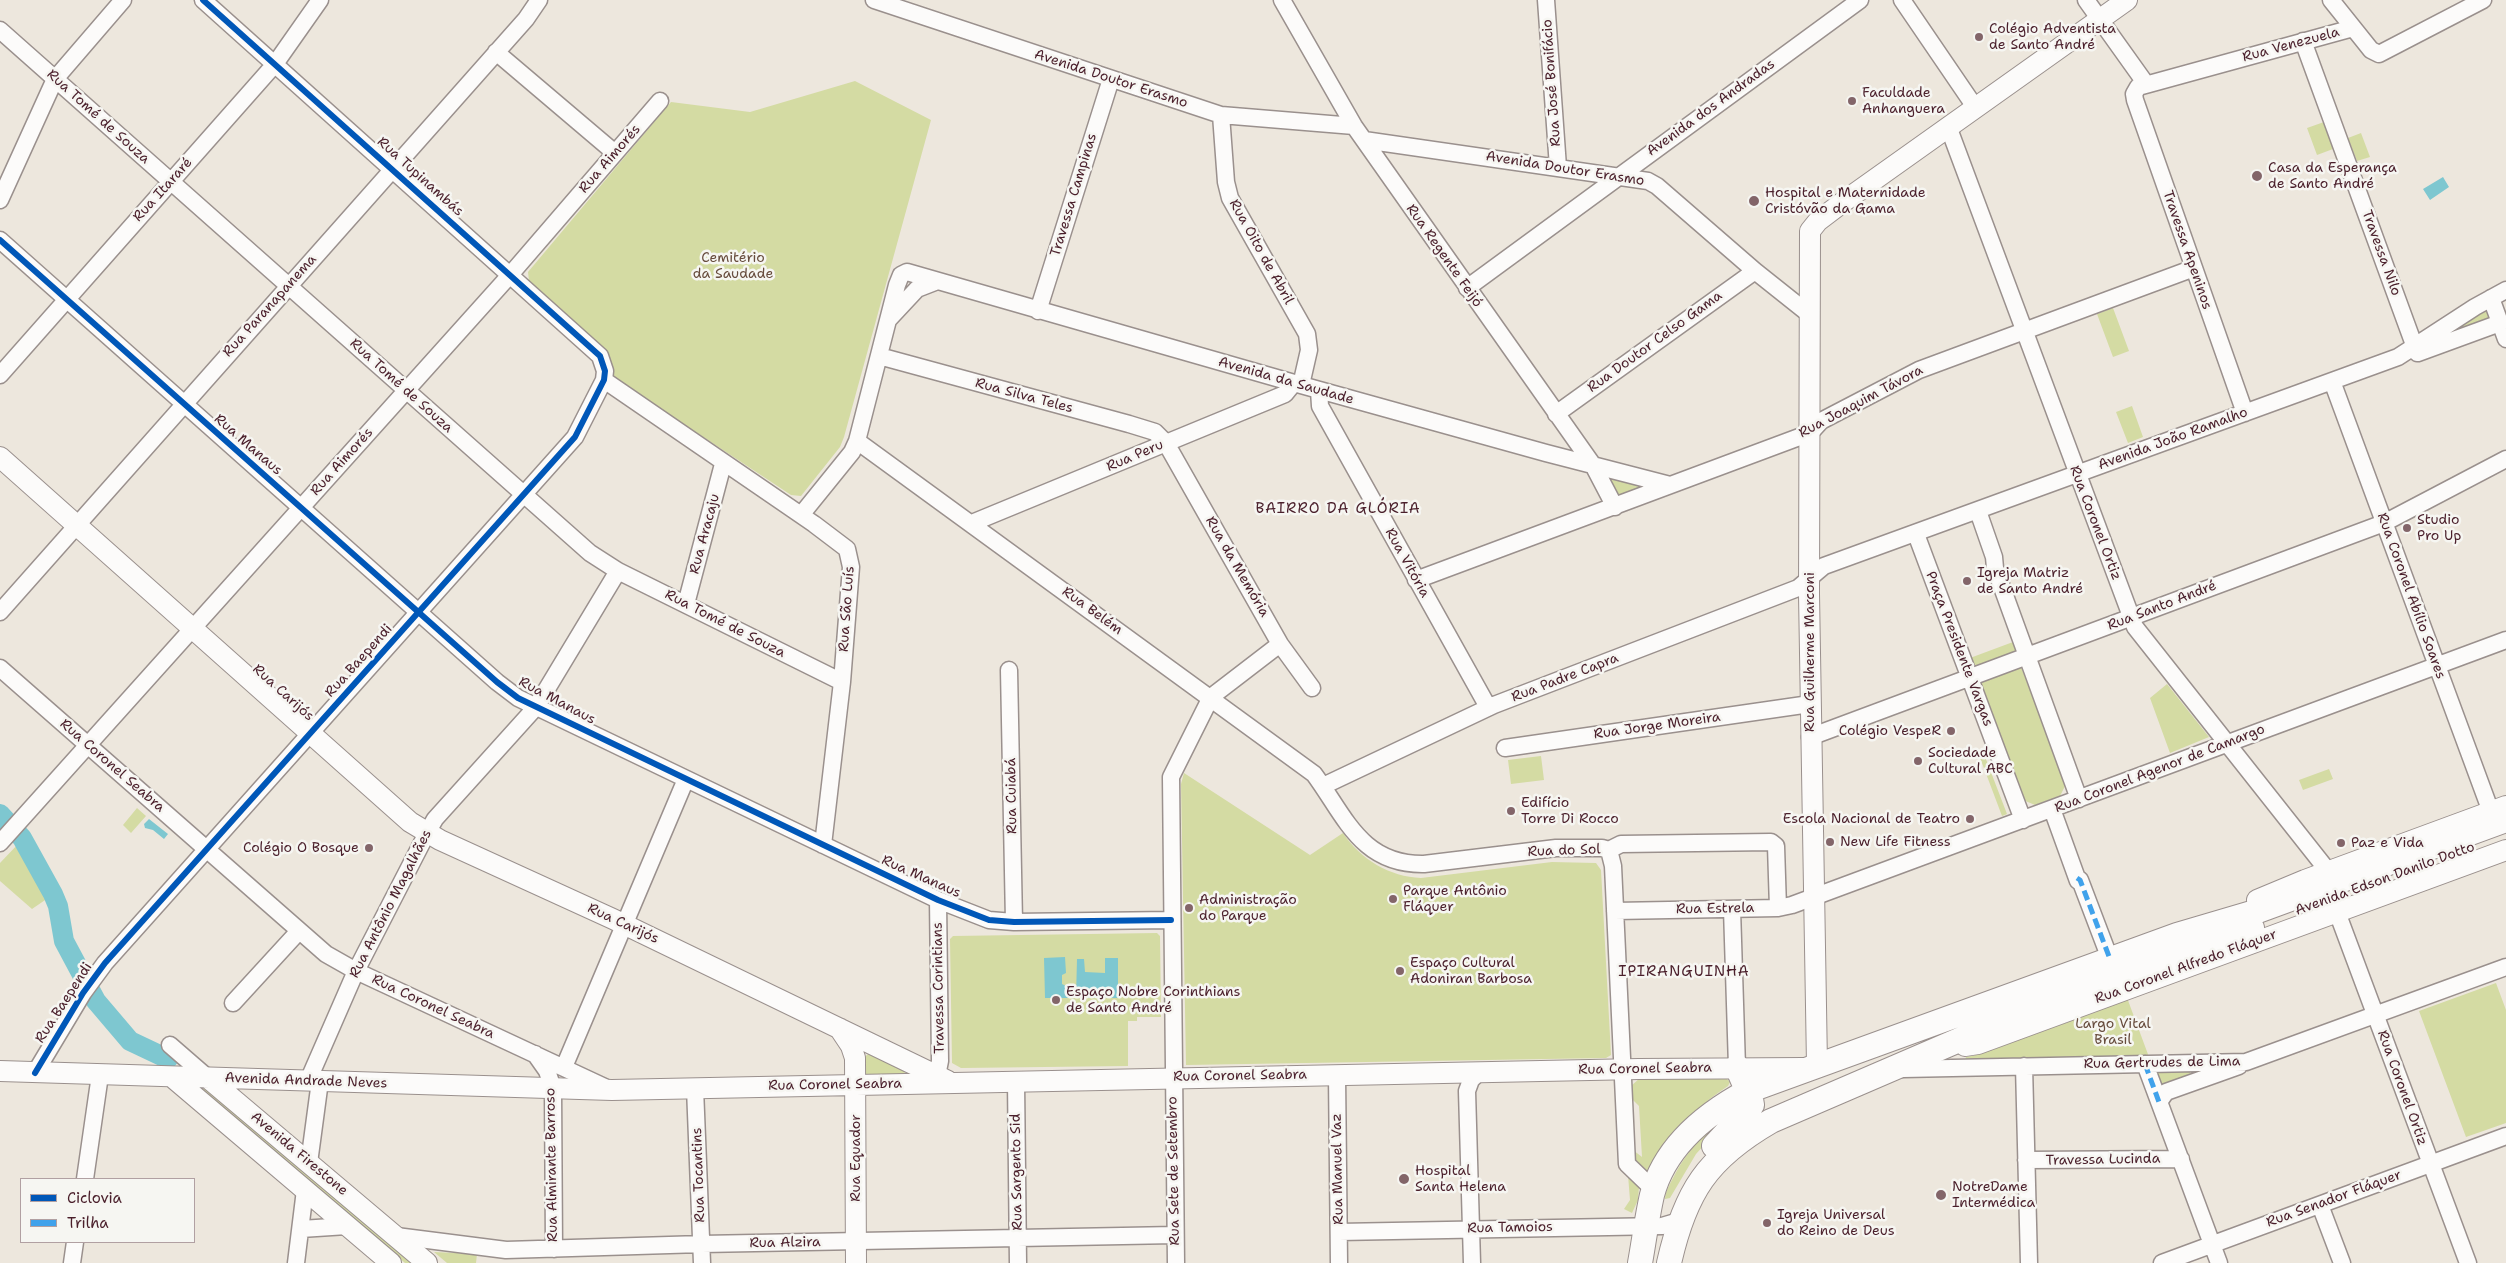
<!DOCTYPE html>
<html>
<head>
<meta charset="utf-8">
<style>
  body { margin:0 }
  #map { position:relative; width:2506px; height:1263px; overflow:hidden; background:#ede7dd; font-family:"Shantell Sans",sans-serif }
  canvas { display:block }
  .legend { position:absolute; left:20px; top:1178px; width:175px; height:65px; box-sizing:border-box; background:#f6f6f2; border:1px solid #b1a0a2; margin:0; padding:6px 9px; list-style:none; font-size:15px; color:#4a1f2b }
  .legend li { display:flex; align-items:center; gap:10px; height:25px }
  .legend b { width:25px; border:1px solid #b1a0a2 }
</style>
</head>
<body>
<div id="map">
<canvas width="2506" height="1263"></canvas>
<ul class="legend">
<li><b style="height:6px;background:#0057b8"></b>Ciclovia</li>
<li><b style="height:6px;background:#40a2eb"></b>Trilha</li>
</ul>
</div>
<script>
const ctx = document.querySelector('canvas').getContext('2d');
ctx.lineJoin = 'round';
function fillPath(path, color) { ctx.fillStyle = color; ctx.fill(path, 'evenodd'); }
function stroke(path, color, width, dash) { ctx.strokeStyle = color; ctx.lineWidth = width; ctx.lineCap = dash ? 'butt' : 'round'; ctx.setLineDash(dash || []); ctx.stroke(path); }
function write(font, color, halo, rows, align = 'center') {
  ctx.font = font + ' "Shantell Sans",sans-serif'; ctx.lineWidth = 5; ctx.setLineDash([]); ctx.textBaseline = 'middle'; ctx.strokeStyle = halo; ctx.fillStyle = color; for (const [text, x, y, turn = 0] of rows) {
    ctx.save(); ctx.translate(x, y); ctx.rotate((+turn || 0) * Math.PI / 180); ctx.textAlign = isNaN(turn) ? turn : align; if (halo) ctx.strokeText(text, 0, 0); ctx.fillText(text, 0, 0); ctx.restore();
  }
}
const green = new Path2D(`
  M 855,81 L 931,120 L 844,437 L 840,447 L 801,496 L 791,495 L 614,378 L 605,353 L 529,281 L 528,272 L 671,102 L 750,112 Z
  M 2324,122 L 2333,149 L 2317,155 L 2307,128 Z
  M 2361,133 L 2370,157 L 2357,161 L 2348,138 Z
  M 2485,307 L 2491,319 L 2458,331 L 2460,327 Z
  M 2113,308 L 2129,351 L 2113,357 L 2097,314 Z
  M 2132,406 L 2143,437 L 2128,443 L 2116,412 Z
  M 1613,478 L 1640,485 L 1642,487 L 1619,496 L 1611,481 Z
  M 2013,642 L 2017,647 L 2015,653 L 1974,667 L 1970,658 Z
  M 2021,667 L 2066,784 L 2060,796 L 2035,805 L 2023,800 L 1980,682 Z
  M 2167,684 L 2209,737 L 2170,753 L 2150,698 Z
  M 1984,754 L 2007,814 L 2002,816 L 1979,755 Z
  M 1541,756 L 1544,780 L 1511,784 L 1508,760 Z
  M 2329,769 L 2333,779 L 2303,790 L 2299,780 Z
  M 1184,773 L 1310,855 L 1343,833 C 1360,859 1390,877 1421,878 L 1552,862 L 1596,863 L 1601,870 L 1611,1055 L 1606,1058 L 1186,1065 L 1181,784 Z
  M 137,808 L 146,816 L 131,833 L 123,825 Z
  M 20,842 L 51,896 L 32,909 L 0,881 L 0,863 Z
  M 1157,933 L 1160,936 L 1161,1017 L 1137,1017 L 1137,1021 L 1128,1021 L 1128,1066 L 961,1068 L 952,1063 L 950,939 L 953,936 Z
  M 2496,983 L 2506,1010 L 2506,1123 L 2466,1137 L 2419,1011 Z
  M 2126,995 L 2149,1057 L 1965,1060 L 1966,1057 L 1976,1055 L 2096,1012 Z
  M 870,1053 L 903,1069 L 905,1073 L 901,1075 L 864,1076 L 864,1057 Z
  M 2152,1071 L 2190,1072 L 2191,1074 L 2157,1086 Z
  M 1640,1078 L 1726,1078 L 1730,1082 L 1728,1086 C 1692,1109 1671,1138 1647,1173 L 1636,1166 L 1633,1150 L 1642,1157 L 1639,1106 L 1630,1097 L 1631,1086 Z
  M 206,1088 L 416,1263 L 405,1263 L 204,1093 L 203,1089 Z
  M 1739,1107 L 1696,1154 L 1670,1198 L 1665,1199 C 1665,1192 1670,1184 1673,1178 C 1691,1143 1709,1130 1739,1107 Z
  M 1628,1175 L 1639,1187 L 1638,1200 L 1632,1213 L 1624,1209 L 1630,1200 Z
  M 434,1252 L 477,1254 L 476,1263 L 447,1263 Z`);
const water = new Path2D(`
  M 2443,177 L 2449,187 L 2430,200 L 2423,189 Z
  M 149,819 L 168,834 L 164,839 L 153,830 L 145,828 L 144,824 Z
  M 1065,957 L 1066,973 L 1062,975 L 1062,984 L 1070,988 L 1069,998 L 1045,998 L 1044,958 Z
  M 1105,958 L 1118,958 L 1118,998 L 1076,998 L 1077,959 L 1084,959 L 1085,972 L 1105,973 Z`);
const river = new Path2D(`
  M 0,814 L 22,838 L 53,894 L 58,906 L 64,941 L 96,1001 L 130,1041 L 168,1059`);
const minor = new Path2D(`
  M 874,0 L 1221,115 L 1354,126
  M 1282,0 L 1354,126 L 1593,465 L 1615,507
  M 1546,0 L 1558,167
  M 1902,0 L 1975,107
  M 2086,0 L 2146,84
  M 2331,0 L 2371,50 L 2379,54 L 2483,0
  M 0,30 L 590,553 L 618,571 L 842,682
  M 2303,41 L 2417,353
  M 496,52 L 615,153
  M 1221,115 L 1226,182 L 1230,198 L 1307,334 L 1309,350 L 1301,385
  M 1948,126 L 2135,627 L 2328,871
  M 1364,140 L 1648,181 L 1657,186 L 1755,271 L 1809,314
  M 0,200 L 55,79 L 123,0
  M 0,240 L 497,682 L 518,698 L 938,900 L 989,920 L 1014,922 L 1171,920
  M 1467,288 L 1860,0
  M 2491,298 L 2506,339
  M 1038,311 L 1111,79
  M 889,319 L 917,289 L 935,282
  M 2418,353 L 2500,323
  M 879,356 L 1129,424 L 1155,432 L 1166,443 L 1280,644 L 1312,688
  M 0,375 L 275,64 L 320,0
  M 604,380 L 814,524 L 847,549 L 851,567 L 842,682 L 823,845
  M 2332,381 L 2491,812
  M 1319,390 L 1320,406 L 1488,707
  M 2245,413 L 2135,100 L 2134,94 L 2138,87 L 2353,28
  M 1556,414 L 1755,271
  M 857,441 L 1314,774 C 1345,816 1361,865 1424,864 L 1556,848 L 1602,848 L 1609,850 L 1621,844 L 1771,842 L 1776,846 L 1778,908
  M 1978,511 L 1994,557 L 1995,568 L 2079,799
  M 801,515 L 852,452 L 857,441 L 897,285 L 901,275 L 907,272 L 1294,383 L 1546,453 L 1670,485
  M 972,523 L 1285,394 L 1294,383
  M 1916,534 L 2023,820
  M 1416,580 L 1810,433 L 1821,421 L 1919,370 L 2194,268
  M 686,604 L 723,464
  M 0,612 L 526,19 L 539,0
  M 0,668 L 326,954 L 356,971 L 609,1089
  M 1009,670 L 1014,922
  M 1810,737 L 2384,523 L 2506,459
  M 1505,748 L 1810,704
  M 1323,786 L 1494,705 L 1798,588 L 1824,566 L 2398,357 L 2475,307 L 2506,290
  M 2052,809 L 2078,881
  M 0,843 L 510,275 L 660,101
  M 1609,850 L 1613,866 L 1627,1164 L 1654,1190
  M 2077,878 L 2080,880 L 2110,959
  M 1732,909 L 1737,1067
  M 1615,911 L 1778,908 L 1792,905 L 2506,640
  M 2337,912 L 2468,1263
  M 233,1003 L 299,931
  M 170,1045 L 208,1078
  M 535,1054 L 547,1071 L 553,1088 L 554,1249
  M 2145,1064 L 2219,1263
  M 2024,1066 L 2029,1263
  M 564,1067 L 686,779
  M 1903,1069 L 2246,1062 L 2506,967
  M 35,1073 L 83,993 L 105,963 L 575,437 L 604,380 L 605,371 L 600,356 L 203,0
  M 1337,1075 L 1339,1263
  M 937,1076 L 940,1061 L 938,900
  M 308,1081 L 356,971 L 427,833 L 435,819 L 536,707 L 618,571
  M 1016,1081 L 1018,1263
  M 695,1088 L 702,1263
  M 2159,1102 L 2166,1092 L 2239,1066
  M 2026,1160 L 2181,1159
  M 309,1163 L 320,1081
  M 85,1179 L 100,1075
  M 2320,1205 L 2342,1263
  M 301,1229 L 347,1226
  M 1339,1232 L 1662,1226 L 1679,1221
  M 396,1236 L 506,1250 L 702,1244 L 1175,1235
  M 72,1263 L 75,1242
  M 296,1263 L 305,1190
  M 1176,1263 L 1171,777 L 1211,697 L 1280,644
  M 1472,1263 L 1467,1091 L 1471,1080 L 1479,1072
  M 2162,1263 L 2506,1136`);
const major = new Path2D(`
  M 0,457 L 410,822 L 440,840 L 613,919 L 948,1081
  M 2257,900 L 2305,880 L 2506,806
  M 839,1028 L 851,1046 L 855,1058 L 856,1263
  M 1965,1046 L 1978,1044 L 2506,850
  M 1817,1065 L 1809,594 L 1810,231 L 1818,221 L 1843,202 L 2127,0
  M 0,1071 L 612,1090 L 1639,1069 L 1804,1068
  M 172,1077 L 391,1263
  M 208,1078 L 427,1263`);
const highway = new Path2D(`
  M 1714,1146 L 1752,1105 L 1751,1099 L 1737,1067
  M 1640,1263 C 1644,1241 1647,1217 1652,1195 C 1665,1146 1705,1114 1748,1091 L 2177,935 L 2255,912 L 2506,820
  M 1669,1263 C 1685,1192 1707,1158 1771,1121 L 2031,1009 L 2252,928`);
const quiet = new Path2D(`
  M 2077,878 L 2080,880 L 2110,959
  M 2145,1064 L 2159,1102`);
const cycleway = new Path2D(`
  M 0,240 L 497,682 L 518,698 L 938,900 L 989,920 L 1014,922 L 1171,920
  M 35,1073 L 83,993 L 105,963 L 575,437 L 604,380 L 605,371 L 600,356 L 203,0`);
const markers = [
  [1979,37,5,"#836569"],
  [1852,101,5,"#836569"],
  [2257,176,6,"#836569"],
  [1754,201,6,"#836569"],
  [2407,528,5,"#836569"],
  [1967,581,5,"#836569"],
  [1951,731,5,"#836569"],
  [1918,761,5,"#836569"],
  [1511,811,5,"#836569"],
  [1970,819,5,"#836569"],
  [1830,842,5,"#836569"],
  [2341,843,5,"#836569"],
  [369,848,5,"#836569"],
  [1393,899,5,"#836569"],
  [1189,908,5,"#836569"],
  [1400,971,5,"#836569"],
  [1056,1000,5,"#836569"],
  [1404,1179,6,"#836569"],
  [1941,1195,6,"#836569"],
  [1767,1223,5,"#836569"]
];
const poiNames = [
  ["Colégio Adventista",1989,29],
  ["de Santo André",1989,45],
  ["Faculdade",1862,93],
  ["Anhanguera",1862,109],
  ["Casa da Esperança",2268,168],
  ["de Santo André",2268,184],
  ["Hospital e Maternidade",1765,193],
  ["Cristóvão da Gama",1765,209],
  ["Studio",2417,520],
  ["Pro Up",2417,536],
  ["Igreja Matriz",1977,573],
  ["de Santo André",1977,589],
  ["Colégio VespeR",1941,731,"right"],
  ["Sociedade",1928,753],
  ["Cultural ABC",1928,769],
  ["Edifício",1521,803],
  ["Torre Di Rocco",1521,819],
  ["Escola Nacional de Teatro",1960,819,"right"],
  ["New Life Fitness",1840,842],
  ["Paz e Vida",2351,843],
  ["Colégio O Bosque",359,848,"right"],
  ["Parque Antônio",1403,891],
  ["Fláquer",1403,907],
  ["Administração",1199,900],
  ["do Parque",1199,916],
  ["Espaço Cultural",1410,963],
  ["Adoniran Barbosa",1410,979],
  ["Espaço Nobre Corinthians",1066,992],
  ["de Santo André",1066,1008],
  ["Hospital",1415,1171],
  ["Santa Helena",1415,1187],
  ["NotreDame",1952,1187],
  ["Intermédica",1952,1203],
  ["Igreja Universal",1777,1215],
  ["do Reino de Deus",1777,1231]
];
const streetNames = [
  ["Rua Venezuela",2291,45,-15],
  ["Avenida Doutor Erasmo",1111,79,18],
  ["Rua José Bonifácio",1552,83,-94],
  ["Avenida dos Andradas",1711,108,-36],
  ["Rua Tomé de Souza",98,117,42],
  ["Rua Aimorés",610,159,-49],
  ["Avenida Doutor Erasmo",1565,169,9],
  ["Rua Tupinambás",420,177,42],
  ["Rua Itararé",163,190,-48],
  ["Travessa Campinas",1074,195,-73],
  ["Travessa Apeninos",2187,250,71],
  ["Rua Oito de Abril",1261,252,61],
  ["Travessa Nilo",2381,253,70],
  ["Rua Regente Feijó",1444,256,55],
  ["Rua Paranapanema",270,306,-48],
  ["Rua Doutor Celso Gama",1655,342,-36],
  ["Avenida da Saudade",1286,381,16],
  ["Rua Tomé de Souza",401,386,42],
  ["Rua Silva Teles",1024,396,15],
  ["Rua Joaquim Távora",1861,402,-28],
  ["Avenida João Ramalho",2173,439,-20],
  ["Rua Manaus",248,445,41],
  ["Rua Peru",1135,456,-23],
  ["Rua Aimorés",342,462,-48],
  ["Rua Coronel Ortiz",2095,523,69],
  ["Rua Aracaju",705,534,-75],
  ["Rua Vitória",1407,563,61],
  ["Rua da Memória",1237,567,60],
  ["Rua Coronel Abílio Soares",2411,596,70],
  ["Rua Santo André",2162,606,-21],
  ["Rua São Luís",847,609,-86],
  ["Rua Belém",1092,611,36],
  ["Rua Tomé de Souza",725,624,27],
  ["Praça Presidente Vargas",1959,649,69],
  ["Rua Guilherme Marconi",1810,652,-90],
  ["Rua Baependi",359,661,-48],
  ["Rua Padre Capra",1565,678,-21],
  ["Rua Carijós",283,693,42],
  ["Rua Manaus",557,701,28],
  ["Rua Jorge Moreira",1657,726,-8],
  ["Rua Coronel Seabra",112,766,41],
  ["Rua Coronel Agenor de Camargo",2160,769,-21],
  ["Rua Cuiabá",1012,796,-91],
  ["Rua do Sol",1564,851,-2],
  ["Rua Manaus",921,877,24],
  ["Avenida Edson Danilo Dotto",2385,879,-20],
  ["Rua Antônio Magalhães",391,904,-63],
  ["Rua Estrela",1715,909,-1],
  ["Rua Carijós",623,924,25],
  ["Rua Coronel Alfredo Fláquer",2186,967,-20],
  ["Travessa Corintians",939,988,-91],
  ["Rua Baependi",64,1003,-57],
  ["Rua Coronel Seabra",433,1007,25],
  ["Rua Gertrudes de Lima",2162,1063,-1],
  ["Rua Coronel Seabra",1645,1069,-1],
  ["Rua Coronel Seabra",1240,1076,-1],
  ["Avenida Andrade Neves",306,1081,2],
  ["Rua Coronel Seabra",835,1085,-1],
  ["Rua Coronel Ortiz",2402,1088,70],
  ["Avenida Firestone",299,1154,40],
  ["Rua Equador",856,1158,-90],
  ["Travessa Lucinda",2103,1160,-1],
  ["Rua Almirante Barroso",552,1165,-91],
  ["Rua Manuel Vaz",1338,1169,-91],
  ["Rua Sete de Setembro",1174,1171,-91],
  ["Rua Sargento Sid",1017,1172,-91],
  ["Rua Tocantins",699,1175,-92],
  ["Rua Senador Fláquer",2334,1199,-20],
  ["Rua Tamoios",1510,1228,-1],
  ["Rua Alzira",785,1243,-1]
];
const parkNames = [
  ["Cemitério",733,258],
  ["da Saudade",733,274],
  ["Largo Vital",2113,1024],
  ["Brasil",2113,1040]
];
const neighbourhoodNames = [
  ["BAIRRO DA GLÓRIA",1338,509],
  ["IPIRANGUINHA",1684,972]
];
fillPath(green, '#d4dba3');
fillPath(water, '#7ec7d0');
stroke(river, '#7ec7d0', 20);
stroke(minor, '#9a908d', 19);
stroke(major, '#9a908d', 22);
stroke(highway, '#9a908d', 26);
stroke(minor, '#fcfbfa', 16);
stroke(major, '#fcfbfa', 20);
stroke(highway, '#fcfbfa', 24);
stroke(quiet, '#40a2eb', 5, [10, 5]);
stroke(cycleway, '#0057b8', 6);
for (const [x, y, r, color] of markers) { const dot = new Path2D(); dot.arc(x, y, r, 0, 2 * Math.PI); ctx.fillStyle = color; ctx.fill(dot); stroke(dot, '#f6f6f2', 2); }
write('14px', '#4a1f2b', '#f6f6f2', poiNames, 'left');
write('14px', '#4a1f2b', '#f6f6f2', streetNames);
write('14px', '#674c3d', '#f6f6f2', parkNames);
ctx.letterSpacing = '1px';
write('15px', '#4a1f2b', '#f6f6f2', neighbourhoodNames);
ctx.letterSpacing = '0px';
</script>
</body>
</html>
